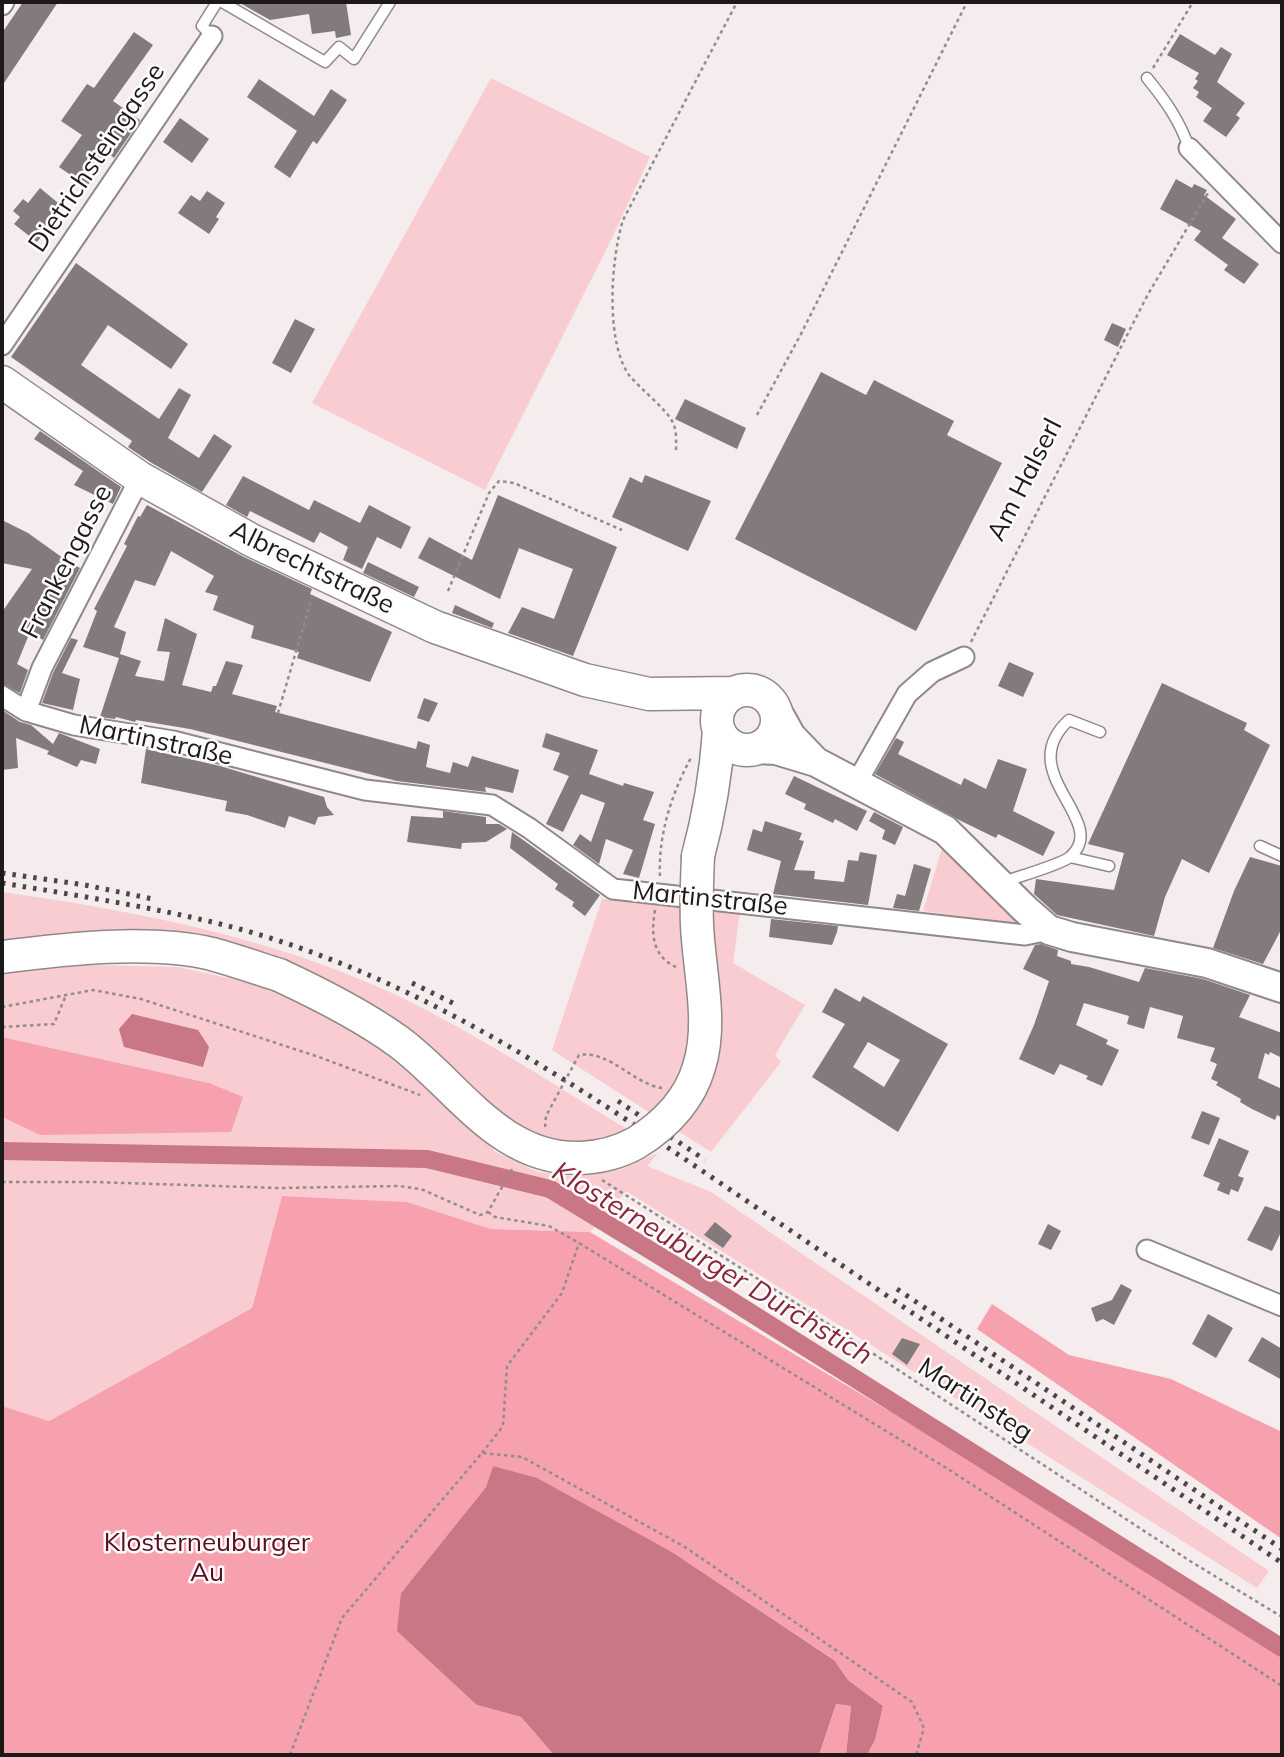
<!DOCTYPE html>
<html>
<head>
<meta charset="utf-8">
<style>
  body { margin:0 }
  #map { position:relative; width:1284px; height:1757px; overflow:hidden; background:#f5eced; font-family:Mulish,sans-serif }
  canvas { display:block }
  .frame { position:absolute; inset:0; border:4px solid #1c1919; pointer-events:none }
</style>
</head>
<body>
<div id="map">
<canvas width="1284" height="1757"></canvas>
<div class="frame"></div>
</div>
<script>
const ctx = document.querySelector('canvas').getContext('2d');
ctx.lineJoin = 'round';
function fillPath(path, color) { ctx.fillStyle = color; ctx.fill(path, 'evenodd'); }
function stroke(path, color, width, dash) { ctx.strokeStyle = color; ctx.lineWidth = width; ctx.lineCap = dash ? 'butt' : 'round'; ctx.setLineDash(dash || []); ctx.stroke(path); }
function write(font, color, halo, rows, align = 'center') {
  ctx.font = font + ' Mulish,sans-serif'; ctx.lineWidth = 5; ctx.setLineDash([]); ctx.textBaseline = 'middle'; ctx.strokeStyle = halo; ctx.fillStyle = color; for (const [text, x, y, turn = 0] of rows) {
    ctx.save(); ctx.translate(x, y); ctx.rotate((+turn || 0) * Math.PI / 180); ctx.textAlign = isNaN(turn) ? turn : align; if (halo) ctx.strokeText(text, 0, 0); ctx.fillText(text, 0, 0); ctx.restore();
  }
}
const green = new Path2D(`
  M 491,78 L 650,157 L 611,240 L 485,490 L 312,403 Z
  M 943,845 L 1035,926 L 923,911 Z
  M 2,892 C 136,911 272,937 396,995 C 477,1034 553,1084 630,1131 L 605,1141 L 553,1142 L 514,1126 L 461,1075 L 391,1016 L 301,968 L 204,940 L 109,930 L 2,942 Z
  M 602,899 L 740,912 L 733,963 L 805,1005 L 775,1055 L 781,1062 L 711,1152 L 552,1050 Z
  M 89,965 L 178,967 L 251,983 L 338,1019 L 384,1051 L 424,1083 L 496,1152 L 538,1172 L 575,1177 L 622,1169 L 658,1153 L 647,1166 L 711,1192 L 1269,1571 L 1257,1588 L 626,1191 L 590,1232 L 491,1229 L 407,1202 L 282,1196 L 252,1308 L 49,1421 L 2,1406 L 2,1117 L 40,1135 L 209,1083 L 2,1037 L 2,973 Z`);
const forest = new Path2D(`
  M 2,1037 L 209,1083 L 243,1097 L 231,1132 L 40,1135 L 2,1117 Z
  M 282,1196 L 407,1202 L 491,1229 L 590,1232 L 1282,1646 L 1282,1755 L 867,1755 L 875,1740 L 883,1706 L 848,1680 L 833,1659 L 672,1552 L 626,1528 L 493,1466 L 486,1487 L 401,1593 L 477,1705 L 521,1717 L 554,1755 L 2,1755 L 2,1406 L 49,1421 L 252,1308 Z
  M 992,1304 L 1069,1355 L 1171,1379 L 1282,1432 L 1282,1539 L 977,1329 Z
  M 836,1704 L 851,1706 L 846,1755 L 819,1755 Z`);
const water = new Path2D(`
  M 132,1014 L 198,1030 L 209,1047 L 203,1067 L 124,1047 L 119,1029 Z
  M 493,1466 L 537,1478 L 672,1552 L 834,1660 L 848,1680 L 883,1706 L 875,1740 L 867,1755 L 846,1755 L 851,1706 L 836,1704 L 819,1755 L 554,1755 L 521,1717 L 477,1705 L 397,1631 L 401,1593 L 486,1487 Z`);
const canal = new Path2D(`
  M 2,1151 L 427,1159 L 550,1189 L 686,1272 L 1282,1648`);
const building = new Path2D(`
  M 23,2 L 58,2 L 2,86 L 2,33 Z
  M 238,2 L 346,2 L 351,35 L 336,38 L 335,31 L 312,34 L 309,14 L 270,20 Z
  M 134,32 L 153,45 L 113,101 L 140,120 L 114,158 L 109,154 L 87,186 L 59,167 L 82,135 L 61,121 L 87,84 L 94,88 Z
  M 1180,34 L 1215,55 L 1221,47 L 1232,54 L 1217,82 L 1245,103 L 1236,115 L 1240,118 L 1226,137 L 1203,121 L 1212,108 L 1196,97 L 1199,92 L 1193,88 L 1198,81 L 1195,79 L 1199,73 L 1167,55 Z
  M 259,79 L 314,116 L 331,89 L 347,100 L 317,144 L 313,141 L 290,178 L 274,167 L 297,131 L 247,97 Z
  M 180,118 L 209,139 L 192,163 L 163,142 Z
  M 1176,179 L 1192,188 L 1194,184 L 1207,190 L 1204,195 L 1236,219 L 1222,238 L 1259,264 L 1244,284 L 1224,270 L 1228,265 L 1194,240 L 1201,231 L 1160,209 Z
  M 40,188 L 63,207 L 52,220 L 58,225 L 49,237 L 44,233 L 37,242 L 14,224 L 20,217 L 13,211 L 23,199 L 28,203 Z
  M 207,191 L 225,203 L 216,217 L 219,219 L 209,234 L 178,213 L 191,195 L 200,201 Z
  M 76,263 L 188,344 L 171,369 L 108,325 L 81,365 L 159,419 L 179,388 L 191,395 L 168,438 L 199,458 L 214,434 L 232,446 L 202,492 L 150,462 L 128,447 L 132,441 L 11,357 Z
  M 295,319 L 315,329 L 291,373 L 272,363 Z
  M 1112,323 L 1126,329 L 1118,347 L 1104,340 Z
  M 821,372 L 866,395 L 874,380 L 954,421 L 947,435 L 1002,463 L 916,631 L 735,539 Z
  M 685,399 L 746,428 L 737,449 L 675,419 Z
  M 40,431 L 121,487 L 113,504 L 74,485 L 83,471 L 34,439 Z
  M 645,475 L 711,501 L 688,551 L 612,517 L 630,477 L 642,483 Z
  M 243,476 L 309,510 L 314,500 L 360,523 L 369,505 L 411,527 L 401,549 L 377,537 L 362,569 L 343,560 L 348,547 L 320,532 L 314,543 L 250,511 L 247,517 L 226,505 Z
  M 498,495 L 617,547 L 573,656 L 508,633 L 522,607 L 554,619 L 573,569 L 519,548 L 500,599 L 418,558 L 429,537 L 472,560 Z
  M 147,505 L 244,557 L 312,589 L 310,594 L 392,632 L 370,682 L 297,658 L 299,652 L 251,638 L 254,626 L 213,610 L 218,596 L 205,592 L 214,576 L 171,551 L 155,586 L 135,580 L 114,627 L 126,632 L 120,654 L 141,661 L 135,676 L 164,681 L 170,652 L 157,651 L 165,618 L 197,634 L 182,685 L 211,692 L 213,686 L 216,686 L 226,661 L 243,665 L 232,694 L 277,706 L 275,712 L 416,749 L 418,741 L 430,745 L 426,767 L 450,773 L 453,762 L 468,767 L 472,756 L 519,770 L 513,793 L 485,787 L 486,792 L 397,781 L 190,729 L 136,720 L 135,722 L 116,717 L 115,719 L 100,717 L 119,658 L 83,647 L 97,611 L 94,609 L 127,546 L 124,544 L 138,516 L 140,517 Z
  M 2,520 L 28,533 L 63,558 L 80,568 L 43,640 L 30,632 L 17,664 L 28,670 L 20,693 L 2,684 L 2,612 L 32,569 L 2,563 Z
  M 368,562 L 419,587 L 414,597 L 363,573 Z
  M 455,605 L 494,623 L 492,628 L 452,613 Z
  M 71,638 L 78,640 L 62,673 L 80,679 L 73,710 L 42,703 L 53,673 Z
  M 1009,662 L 1034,673 L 1023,697 L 998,686 Z
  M 1162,683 L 1247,723 L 1244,730 L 1270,745 L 1209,873 L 1182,859 L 1165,897 L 1154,936 L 1057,915 L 1034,894 L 1036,879 L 1114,890 L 1124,853 L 1088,844 Z
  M 424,698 L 438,703 L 429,722 L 417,718 Z
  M 2,710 L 20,722 L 31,725 L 53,744 L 59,733 L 100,749 L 96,764 L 81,760 L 77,767 L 47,754 L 49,751 L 16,738 L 18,768 L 2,770 Z
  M 546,733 L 598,750 L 589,774 L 623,786 L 624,783 L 654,792 L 643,820 L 655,824 L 639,878 L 623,874 L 633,850 L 606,839 L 599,864 L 573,845 L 580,834 L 591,842 L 605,803 L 581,794 L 563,832 L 546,824 L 569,776 L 553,770 L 560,753 L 542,747 Z
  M 896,738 L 904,742 L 898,754 L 961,785 L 964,778 L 986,789 L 998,759 L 1027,769 L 1013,811 L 1055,832 L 1043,856 L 998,834 L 996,838 L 959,820 L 875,774 Z
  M 146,749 L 220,766 L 324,797 L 327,807 L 334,815 L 318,817 L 315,825 L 289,816 L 285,828 L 247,815 L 225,811 L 227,801 L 141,783 Z
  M 794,776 L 867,811 L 857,831 L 835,819 L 833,823 L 804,809 L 806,804 L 785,794 Z
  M 443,811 L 486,817 L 486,824 L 499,824 L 507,829 L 486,842 L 462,843 L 461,849 L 407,842 L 411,816 L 443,818 Z
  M 874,812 L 903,827 L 895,845 L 882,839 L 885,830 L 869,821 Z
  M 765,821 L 802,833 L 799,840 L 804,841 L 794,870 L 815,871 L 814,879 L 844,882 L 848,860 L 858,861 L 860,852 L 877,855 L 868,905 L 773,894 L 781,861 L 747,850 L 753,829 L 762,832 Z
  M 512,832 L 600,895 L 585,916 L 572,906 L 574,902 L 555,889 L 558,884 L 510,848 Z
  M 1250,857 L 1282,866 L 1282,928 L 1263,964 L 1213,948 L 1234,891 Z
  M 914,864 L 931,869 L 919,911 L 893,908 L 897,894 L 905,896 Z
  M 771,919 L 838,926 L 837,932 L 832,945 L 769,937 Z
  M 1041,944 L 1058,950 L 1057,956 L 1071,961 L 1071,964 L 1089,967 L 1139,982 L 1145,968 L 1203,979 L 1250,995 L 1239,1017 L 1282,1033 L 1282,1058 L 1270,1052 L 1269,1055 L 1265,1053 L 1258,1078 L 1282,1089 L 1282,1118 L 1277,1115 L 1275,1120 L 1252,1109 L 1240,1102 L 1241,1099 L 1216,1085 L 1218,1082 L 1211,1079 L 1217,1064 L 1210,1061 L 1215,1048 L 1177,1038 L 1183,1016 L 1150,1007 L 1144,1029 L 1127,1024 L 1129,1016 L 1084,1003 L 1076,1025 L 1108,1040 L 1106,1044 L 1119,1050 L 1102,1086 L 1086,1079 L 1088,1076 L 1060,1064 L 1054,1075 L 1019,1059 L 1034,1025 L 1049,981 L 1023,969 L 1035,945 Z
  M 835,988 L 860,1002 L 863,996 L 948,1044 L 898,1132 L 812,1077 L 845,1024 L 822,1012 ZM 868,1042 L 900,1060 L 884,1087 L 853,1067 Z
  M 1202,1111 L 1220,1118 L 1209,1145 L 1191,1138 Z
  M 1219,1138 L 1249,1151 L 1238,1176 L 1244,1178 L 1238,1192 L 1231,1189 L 1229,1195 L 1217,1190 L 1220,1183 L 1203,1176 Z
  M 1265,1206 L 1282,1212 L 1282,1230 L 1272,1251 L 1247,1240 Z
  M 715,1222 L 732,1236 L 723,1248 L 704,1235 Z
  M 1048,1224 L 1061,1231 L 1051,1250 L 1038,1244 Z
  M 1121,1284 L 1132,1290 L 1114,1325 L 1103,1319 L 1096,1322 L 1091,1308 L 1112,1300 Z
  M 1208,1314 L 1233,1328 L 1216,1358 L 1192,1344 Z
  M 1262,1337 L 1282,1349 L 1282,1380 L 1248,1361 Z
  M 902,1338 L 920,1344 L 907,1365 L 892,1354 Z`);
const path = new Path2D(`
  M 1153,68 L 1193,2
  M 757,415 L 801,334 L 967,2
  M 676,450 C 676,441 677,431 673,423 C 666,408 640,389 629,375 C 605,341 611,258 623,220 L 737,2
  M 448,591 L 489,493 L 499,481 L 514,483 L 622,530
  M 971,642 L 1147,296 L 1208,193
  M 278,713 L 312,597
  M 660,876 C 658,835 672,792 692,756
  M 655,910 C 651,934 652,956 676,967
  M 2,1007 L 93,990 L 141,999 L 319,1057 L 420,1095
  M 2,1027 L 54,1024 L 66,995
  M 545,1127 L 546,1116 L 579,1055 C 610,1050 633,1084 662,1088
  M 602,1180 L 799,1305 L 1190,1561 L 1282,1617
  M 2,1182 L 94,1182 L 278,1188 L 398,1186 L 421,1189 L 480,1215 L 488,1212 L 512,1169
  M 488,1212 L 495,1217 L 549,1226 L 579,1243 L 948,1469 L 1282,1686
  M 482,1453 L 503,1426 L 507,1366 L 562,1293 L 579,1243
  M 290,1755 L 342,1618 L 482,1453 L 522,1457 L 685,1547 L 912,1702 L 924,1728 L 916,1755`);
const lane = new Path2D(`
  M 222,2 L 325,62 L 339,47 L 354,59 L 390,2
  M 212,36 L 202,26 L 217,2
  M 1147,78 C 1165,100 1180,121 1189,148
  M 1260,846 L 1282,856
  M 1070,857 L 1109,866
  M 1003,882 C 1017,877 1060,865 1070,857 C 1112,821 1011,773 1069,720 L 1100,732`);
const street = new Path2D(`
  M 2,5 L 4,2
  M 1189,148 L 1282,243
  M 2,345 L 212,36
  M 2,696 L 26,711 L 74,725 L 173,741 L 365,790 L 492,805 L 529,828 L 613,889 L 1025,935 L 1049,930
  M 26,711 L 42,668 L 140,478
  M 857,782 L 907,694 L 932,672 L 964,657
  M 1147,1250 L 1282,1306`);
const secondary = new Path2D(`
  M 776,709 L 791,736 L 816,762
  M 757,749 L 776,750 L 816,762 L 945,830 L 1025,909 L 1049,930 L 1072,937 L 1207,963 L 1282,988`);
const primary = new Path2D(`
  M 2,382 L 140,478 L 253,541 L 435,627 L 585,680 L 649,694 L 734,693
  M717 720a30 30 0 1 1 60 0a30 30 0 1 1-60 0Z
  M 698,856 C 709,815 716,774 719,731
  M 2,957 C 65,949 150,939 212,954 C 234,960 257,968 279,975`);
const rail = new Path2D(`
  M 2,873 L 85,885 L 153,899
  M 2,883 C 80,896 159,908 236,928 C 380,967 509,1042 633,1124 L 1282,1563
  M 412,983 L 459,1006
  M 618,1101 L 705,1160
  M 897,1289 L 1282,1549`);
const primaryBridge = new Path2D(`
  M 279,975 C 320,994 362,1015 399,1042 C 457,1085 500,1161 581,1158 C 601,1157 618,1153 636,1143 C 665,1125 689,1101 699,1067 C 713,1023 699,971 697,925 C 696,902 697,879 698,856`);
const streetNames = [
  ["Dietrichsteingasse",97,158,-56],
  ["Am Halserl",1025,480,-63],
  ["Frankengasse",67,562,-63],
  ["Albrechtstraße",312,568,26],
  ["Martinstraße",156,741,12],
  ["Martinstraße",710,899,6],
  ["Martinsteg",975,1400,33]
];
const parkNames = [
  ["Klosterneuburger",207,1543],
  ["Au",207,1573]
];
const waterNames = [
  ["Klosterneuburger Durchstich",712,1264,31]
];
fillPath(green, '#f9ccd1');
fillPath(forest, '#f7a1ae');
fillPath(water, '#c97784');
stroke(canal, '#c97784', 18);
fillPath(building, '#827a7b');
stroke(lane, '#908989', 13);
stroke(street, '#908989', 23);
stroke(secondary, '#908989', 32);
stroke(primary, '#908989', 35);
stroke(path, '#928c8d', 2.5, [3.5, 3.5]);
stroke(lane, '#fff', 10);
stroke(street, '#fff', 19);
stroke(secondary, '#fff', 28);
stroke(primary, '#fff', 32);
stroke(rail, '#4b4647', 5, [3.5, 7]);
stroke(primaryBridge, '#908989', 35, []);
stroke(primaryBridge, '#fff', 32);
write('26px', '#1c1919', '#fefbfb', streetNames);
write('26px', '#580d23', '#fefbfb', parkNames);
write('italic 28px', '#88263f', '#fefbfb', waterNames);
</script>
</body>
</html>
